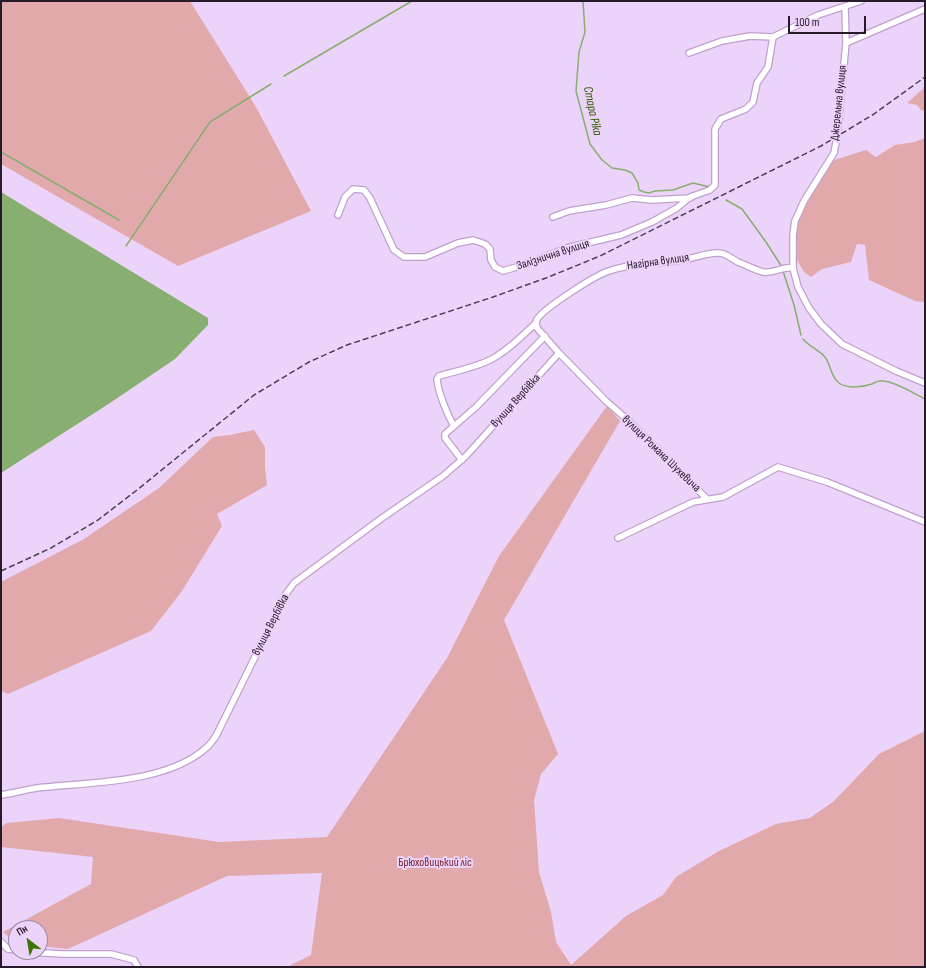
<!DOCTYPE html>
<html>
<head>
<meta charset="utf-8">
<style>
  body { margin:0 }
  #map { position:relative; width:926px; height:968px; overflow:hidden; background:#ecd3f9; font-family:"Sofia Sans Condensed",sans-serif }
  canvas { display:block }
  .frame { position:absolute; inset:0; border:2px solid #261a2b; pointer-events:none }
  .north { position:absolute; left:8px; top:920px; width:40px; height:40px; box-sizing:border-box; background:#ecd3f9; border:1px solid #9d89a7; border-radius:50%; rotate:329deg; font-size:11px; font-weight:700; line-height:16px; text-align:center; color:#261a2b }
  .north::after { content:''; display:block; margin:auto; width:14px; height:18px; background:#3e7401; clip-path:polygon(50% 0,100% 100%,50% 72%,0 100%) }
  .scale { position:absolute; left:788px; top:16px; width:78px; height:18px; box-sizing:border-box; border:2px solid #261a2b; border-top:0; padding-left:5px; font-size:12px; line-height:14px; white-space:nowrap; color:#261a2b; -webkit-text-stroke:3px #ecd3f9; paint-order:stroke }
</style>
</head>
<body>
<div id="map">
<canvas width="926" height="968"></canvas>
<div class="frame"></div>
<div class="north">Пн</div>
<div class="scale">100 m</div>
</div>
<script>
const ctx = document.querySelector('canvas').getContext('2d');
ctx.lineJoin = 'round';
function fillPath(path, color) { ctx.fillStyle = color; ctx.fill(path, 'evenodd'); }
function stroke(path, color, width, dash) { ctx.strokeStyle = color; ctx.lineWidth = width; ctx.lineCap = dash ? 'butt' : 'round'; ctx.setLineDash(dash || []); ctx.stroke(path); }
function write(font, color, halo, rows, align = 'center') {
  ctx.font = font + ' "Sofia Sans Condensed",sans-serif'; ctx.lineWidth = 4; ctx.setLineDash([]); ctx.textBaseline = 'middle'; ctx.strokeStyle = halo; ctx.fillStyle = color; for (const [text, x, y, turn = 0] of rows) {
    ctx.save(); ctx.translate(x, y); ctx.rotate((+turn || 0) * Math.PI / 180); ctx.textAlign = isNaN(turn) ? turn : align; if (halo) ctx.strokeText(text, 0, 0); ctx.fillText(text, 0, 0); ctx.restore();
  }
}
const green = new Path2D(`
  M 1,1 L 190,1 L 256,107 L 311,211 L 178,266 L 1,164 Z
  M 925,87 L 925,109 L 922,111 L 917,105 L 907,103 Z
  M 925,138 L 925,302 L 915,301 L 869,280 L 865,245 L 857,244 L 851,262 L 822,269 L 811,277 L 804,272 L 794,255 L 795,222 L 821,175 L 834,160 L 866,150 L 876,157 L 895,145 L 915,142 Z
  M 607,406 L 620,421 L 504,620 L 558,754 L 541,774 L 534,800 L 539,872 L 551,912 L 556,942 L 571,965 L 626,916 L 663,895 L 676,877 L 719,851 L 776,824 L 810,818 L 834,801 L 879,754 L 925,731 L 925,967 L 287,967 L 311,955 L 322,873 L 227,876 L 68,949 L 40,946 L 40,928 L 16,928 L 16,943 L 3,932 L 91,884 L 93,857 L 1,847 L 1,827 L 7,823 L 59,818 L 219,842 L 327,837 L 447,658 L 499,556 Z
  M 254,430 L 265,447 L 265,468 L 267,485 L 217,514 L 222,526 L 182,591 L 151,631 L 8,694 L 1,691 L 1,582 L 84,539 L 159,488 L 213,437 L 230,435 Z`);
const water = new Path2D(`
  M 1,192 L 208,318 L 208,325 L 175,359 L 110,403 L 1,473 Z`);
const stream = new Path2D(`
  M 583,1 L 585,32 L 579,52 L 576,91 L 590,144 L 602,160 L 612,168 L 625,170 L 632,173 L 638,183 L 639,190 L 644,192 L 649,193 L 655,191 L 673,190 L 693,183 L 710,187
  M 284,76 L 412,1
  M 1,152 L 119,220
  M 726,200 L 742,209 L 766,242 L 782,267
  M 126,246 L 210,122 L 271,84
  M 783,271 L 794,305 L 801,335
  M 803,339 C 809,346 818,350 824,356 C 831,363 830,377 839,383 C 847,389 863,387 872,384 C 876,382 879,380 883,381 C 896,382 911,392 923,398
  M 924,399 L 925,399`);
const minor = new Path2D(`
  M 845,7 L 846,43 L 837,137 L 834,153 L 804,201 L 795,221 L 793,235 L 793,268 L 798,287 L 809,308 L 821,324 L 842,344 L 896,371 L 925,383
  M 846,43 L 925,9
  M 689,53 L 722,41 L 750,36 L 773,37 L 818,15 L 861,1
  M 338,215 L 345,197 L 353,189 L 364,190 L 370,198 L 394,250 L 404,257 L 425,257 L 458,243 L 473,240 L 485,244 L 490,249 L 491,260 L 495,267 L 503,271 L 520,266 L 570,247 L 621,235 L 652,222 L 677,208 L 690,197 L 710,190 L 715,185 L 715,129 L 721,119 L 746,109 L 753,102 L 757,83 L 768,67 L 773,37
  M 553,217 L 569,211 L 606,205 L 632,198 L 652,200 L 690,198
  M 536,323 C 536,320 536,321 538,318 C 546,307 593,277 606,272 C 630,263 655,264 681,260 C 693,259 707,252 719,253 C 726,253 732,259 738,262 C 746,265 755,270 763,272 C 774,274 782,266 793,268
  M 536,323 L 537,328 L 559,353 L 606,401 L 630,422 L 707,499
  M 454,426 C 447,414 438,392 437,379 L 439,376 C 456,371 474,368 490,360 C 507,351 522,336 536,323
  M 462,460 L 445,438 L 445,434 L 476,407 L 545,336
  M 618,538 L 693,502 L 723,497 L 778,467 L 827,482 L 925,522
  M 1,795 C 13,793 25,790 37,788 C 88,782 166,784 206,748 C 210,745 213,740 216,736 L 286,594 L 294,583 L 382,518 L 443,476 L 466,456 L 559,353
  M 1,942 L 8,949 L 16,950
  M 28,952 L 62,954 L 111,954 L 134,960 L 138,967`);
const rail = new Path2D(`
  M 1,571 L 51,548 L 98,520 L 137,490 L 254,395 L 309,362 L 347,345 L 493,297 L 546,278 L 600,256 L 821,146 L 874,114 L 925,77`);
const streetNames = [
  ["Джерельна вулиця",839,103,-84],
  ["Залізнична вулиця",553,255,-18],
  ["Нагірна вулиця",658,262,-8],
  ["вулиця Вербівка",516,401,-48],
  ["вулиця Романа Шухевича",661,454,44],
  ["вулиця Вербівка",271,625,-63]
];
const parkNames = [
  ["Брюховицький ліс",435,863]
];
const waterNames = [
  ["Стара Ріка",592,111,78]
];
fillPath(green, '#e2a9ad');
fillPath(water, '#89ae72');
stroke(stream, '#89ae72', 1.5);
stroke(minor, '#bfa1ce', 8);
stroke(minor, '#fff', 5.5);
stroke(rail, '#4e4055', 1.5, [6, 3]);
write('12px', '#261a2b', '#ecd3f9', streetNames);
write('12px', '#7c2333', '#ecd3f9', parkNames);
write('italic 13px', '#315d01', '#ecd3f9', waterNames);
</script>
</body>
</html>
